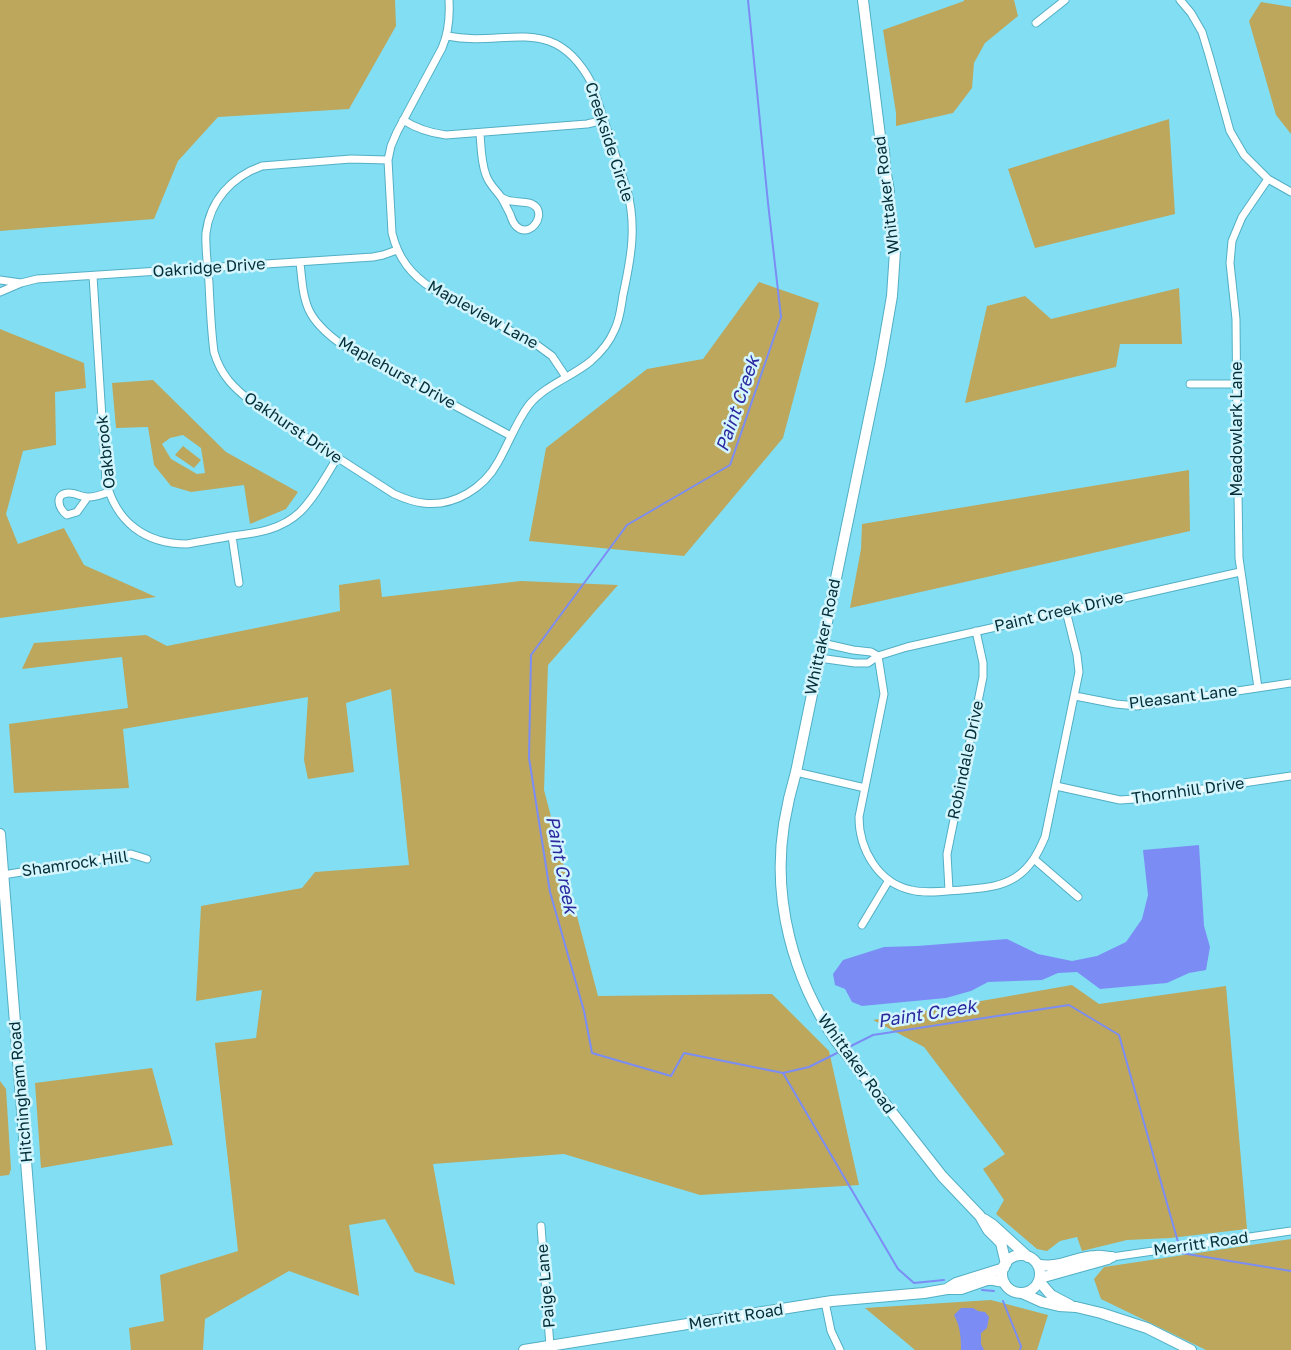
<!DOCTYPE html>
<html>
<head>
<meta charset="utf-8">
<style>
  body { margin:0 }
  canvas { display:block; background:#82def3 }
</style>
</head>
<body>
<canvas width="1291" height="1350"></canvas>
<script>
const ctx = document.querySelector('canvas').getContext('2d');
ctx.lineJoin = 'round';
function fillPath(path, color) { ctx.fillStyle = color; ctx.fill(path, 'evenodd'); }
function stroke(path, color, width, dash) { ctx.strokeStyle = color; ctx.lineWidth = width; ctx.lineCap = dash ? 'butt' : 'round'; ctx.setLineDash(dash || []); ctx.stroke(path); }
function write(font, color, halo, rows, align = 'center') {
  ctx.font = font + ' "Golos Text",sans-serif'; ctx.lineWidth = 5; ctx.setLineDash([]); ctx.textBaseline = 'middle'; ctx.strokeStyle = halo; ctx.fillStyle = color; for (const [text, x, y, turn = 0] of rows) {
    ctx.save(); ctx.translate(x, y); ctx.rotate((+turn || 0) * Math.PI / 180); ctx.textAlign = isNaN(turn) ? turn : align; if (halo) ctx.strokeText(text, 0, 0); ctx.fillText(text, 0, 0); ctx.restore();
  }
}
const green = new Path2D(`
  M 0,0 L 395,0 L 396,26 L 349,109 L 218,117 L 178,161 L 154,219 L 0,231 Z
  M 964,0 L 1014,0 L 1018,16 L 985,43 L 974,63 L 972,88 L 953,113 L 896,126 L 896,113 L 883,30 L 964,1 Z
  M 1261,2 L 1291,7 L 1291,134 L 1276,115 L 1249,21 Z
  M 1169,119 L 1175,214 L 1035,248 L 1008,169 Z
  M 759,282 L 819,303 L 783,438 L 684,556 L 529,541 L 546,448 L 647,369 L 703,359 Z
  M 1179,288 L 1182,344 L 1120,344 L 1116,367 L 965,403 L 987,306 L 1025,296 L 1051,319 Z
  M 0,329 L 84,363 L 86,388 L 55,392 L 56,445 L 23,451 L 6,514 L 18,544 L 64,528 L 84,565 L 156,597 L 0,618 Z
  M 153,380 L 226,452 L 298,492 L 286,509 L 250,524 L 244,485 L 191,492 L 171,486 L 154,465 L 148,427 L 116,428 L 112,383 ZM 183,435 L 201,448 L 205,473 L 197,474 L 171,459 L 162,444 L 170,438 Z
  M 183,446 L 201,460 L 194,468 L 175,455 Z
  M 1189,470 L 1190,531 L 850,608 L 861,549 L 862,524 Z
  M 380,579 L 382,597 L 521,581 L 618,585 L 548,665 L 544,790 L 598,996 L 772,994 L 829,1051 L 859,1185 L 700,1195 L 564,1154 L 433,1164 L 455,1285 L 415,1272 L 385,1219 L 349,1225 L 359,1296 L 289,1271 L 205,1319 L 203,1350 L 131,1350 L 129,1328 L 164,1321 L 160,1275 L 238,1251 L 215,1043 L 256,1038 L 262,990 L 196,1001 L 201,906 L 302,888 L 315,872 L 409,865 L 391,689 L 346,703 L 354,772 L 308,779 L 304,760 L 308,697 L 123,729 L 129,788 L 14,793 L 9,724 L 128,708 L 122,657 L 22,669 L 34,643 L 146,635 L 167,646 L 340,611 L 339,585 Z
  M 1072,985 L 1099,1004 L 1226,986 L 1247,1229 L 1170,1238 L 1127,1240 L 1082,1251 L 1077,1237 L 1060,1241 L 1047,1251 L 1037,1249 L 996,1214 L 1004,1200 L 983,1169 L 1005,1154 L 924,1047 L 873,1020 Z
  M 152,1068 L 173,1145 L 41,1168 L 35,1083 Z
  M 0,1081 L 6,1089 L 11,1169 L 9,1175 L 0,1176 Z
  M 1291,1239 L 1291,1350 L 1206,1350 L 1101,1299 L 1094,1279 L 1104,1267 Z
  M 991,1300 L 1048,1315 L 1037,1350 L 915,1350 L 865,1308 Z`);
const water = new Path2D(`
  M 1199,845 L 1204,926 L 1210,947 L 1206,970 L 1189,973 L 1167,983 L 1100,989 L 1077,972 L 1058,973 L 1042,980 L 988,982 L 971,991 L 946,998 L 862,1006 L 852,1002 L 845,989 L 835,985 L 833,974 L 843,960 L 884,947 L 917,946 L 1007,939 L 1038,954 L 1072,961 L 1097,956 L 1126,942 L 1142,919 L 1148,895 L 1143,850 Z
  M 961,1308 L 973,1308 L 978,1311 L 985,1312 L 989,1317 L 987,1328 L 981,1333 L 981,1344 L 984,1350 L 961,1350 C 961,1337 960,1326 954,1315 Z`);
const stream = new Path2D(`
  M 748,0 L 768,203 L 781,317 L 730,465 L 627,525 L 531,655 L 529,758 L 550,892 L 584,1011 L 592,1053 L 671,1076 L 684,1053 L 783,1073 L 809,1067 L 841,1051
  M 847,1048 L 873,1035 L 1069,1005 L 1119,1035 L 1178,1242
  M 783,1073 L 898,1269 L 914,1283 L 944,1280
  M 1181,1253 L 1291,1271
  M 982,1290 L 994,1291
  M 1003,1301 L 1021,1346 L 1020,1350`);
const street = new Path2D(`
  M 449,0 C 450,17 449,32 442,48 L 397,132 L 391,146 L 388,160 L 392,233 C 398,258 411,275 433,289 L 537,345 L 552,356 L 566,377
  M 1180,0 L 1191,13 L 1202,32 L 1209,55 L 1230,131 L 1244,155 L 1268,179 L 1291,192
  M 1036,23 L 1065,0
  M 403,120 C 417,129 430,133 446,135 L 587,124 L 604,120
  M 480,133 C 481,146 481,162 486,175 C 489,184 495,189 501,197 C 504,202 507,208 510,214 C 512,220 514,226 520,229 C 532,234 543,218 537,208 C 531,200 520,203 512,201 C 508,201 504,199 501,197
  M 388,160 L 351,159 L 262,166 C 231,177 210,201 206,233 C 205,249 208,267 209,283 C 210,306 211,329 214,352 C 221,376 234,388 253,403 L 394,494 C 403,498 413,502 423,503 C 454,507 484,488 498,462 C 509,443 516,422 529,405 C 545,385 572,377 591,361 C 600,353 609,343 614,331 C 620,320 621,307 623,295 C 631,258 637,226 627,190 L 592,84 C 554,11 507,48 447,36
  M 300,262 C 304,304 305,318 341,344 L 511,436
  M 93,276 L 106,481 C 116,522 145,544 187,544 C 202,541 217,539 232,536 C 257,533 281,530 300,512 C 315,497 326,476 337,458
  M 0,280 L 21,283 L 0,292
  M 21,283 L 37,279 L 373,257 L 383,255 L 397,250
  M 1190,384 L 1237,384
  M 87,498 L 77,512 L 67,515 C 58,509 54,493 69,493 C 76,493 83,498 89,497 C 96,497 103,494 109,492
  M 232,536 L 239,583
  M 822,643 L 853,650 L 871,652 L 878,656
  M 878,656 L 884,694 L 859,817 C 859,849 878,883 911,890 C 926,894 945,891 961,890 C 980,888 999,888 1016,877 C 1031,867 1038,853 1045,837 L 1079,672 L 1077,655 L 1066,611
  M 819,658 L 855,663 L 868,663 L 878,656 L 907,647 L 1240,572
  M 1258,688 L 1239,558 L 1237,429 L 1236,319 L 1230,263 L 1232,241 L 1242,217 L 1268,179
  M 1075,696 L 1116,704 L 1137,706 L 1291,683
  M 796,772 L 865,788
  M 1056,786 L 1120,800 L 1135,799 L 1291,776
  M 1034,859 L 1078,897
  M 3,875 L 131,854 L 147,859
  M 949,890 L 947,854 L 983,677 L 983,663 L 976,631
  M 862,925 L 889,880
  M 541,1226 L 550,1346
  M 1112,1257 L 1291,1231
  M 825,1302 L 831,1331 L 840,1350`);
const secondary = new Path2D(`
  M 863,0 L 881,144 L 884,150 L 885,169 L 889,191 L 888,194 L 895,251 L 892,296 L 880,365 L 796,772 C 791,789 787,806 784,824 C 772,900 793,978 836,1041 L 942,1176 L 980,1216 L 988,1230 L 1001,1243 L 1006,1264
  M 0,834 L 41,1350
  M 984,1219 L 993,1225 L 1028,1257
  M1002 1274a19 19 0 1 1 38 0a19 19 0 1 1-38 0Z
  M 1037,1264 C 1057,1270 1076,1256 1096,1256 C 1101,1255 1107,1257 1112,1257
  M 1040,1278 L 1108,1259
  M 1039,1281 L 1051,1295 L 1070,1305
  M 948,1288 L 956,1283 L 1004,1268
  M 1022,1293 L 1042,1302 L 1059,1306 L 1076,1307 L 1101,1313 L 1147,1328 L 1191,1350
  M 524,1350 L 832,1301 L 924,1293 L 947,1289 L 961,1289 L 987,1280 L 993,1280 L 1004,1282`);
const streetNames = [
  ["Creekside Circle",609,142,72],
  ["Whittaker Road",887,195,-97],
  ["Oakridge Drive",209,268,-4],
  ["Mapleview Lane",483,315,29],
  ["Maplehurst Drive",397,373,29],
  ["Oakhurst Drive",293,428,34],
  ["Meadowlark Lane",1237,429,-90],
  ["Oakbrook",106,452,-96],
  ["Paint Creek Drive",1059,612,-13],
  ["Whittaker Road",823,637,-78],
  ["Pleasant Lane",1183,697,-7],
  ["Robindale Drive",966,760,-78],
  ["Thornhill Drive",1188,791,-8],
  ["Shamrock Hill",75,864,-8],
  ["Whittaker Road",856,1064,54],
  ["Hitchingham Road",21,1092,-95],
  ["Merritt Road",1201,1244,-8],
  ["Paige Lane",546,1286,-95],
  ["Merritt Road",736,1317,-9]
];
const waterNames = [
  ["Paint Creek",738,404,-71],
  ["Paint Creek",561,865,79],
  ["Paint Creek",927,1014,-9]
];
fillPath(green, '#bca75c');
fillPath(water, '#7b8df4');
stroke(stream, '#7b8df4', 2);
stroke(street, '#52afc4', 9);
stroke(secondary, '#52afc4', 12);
stroke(street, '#fff', 7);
stroke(secondary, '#fff', 10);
write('16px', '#042e37', '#d3f5fe', streetNames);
write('italic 18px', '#2c299f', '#d3f5fe', waterNames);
</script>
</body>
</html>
